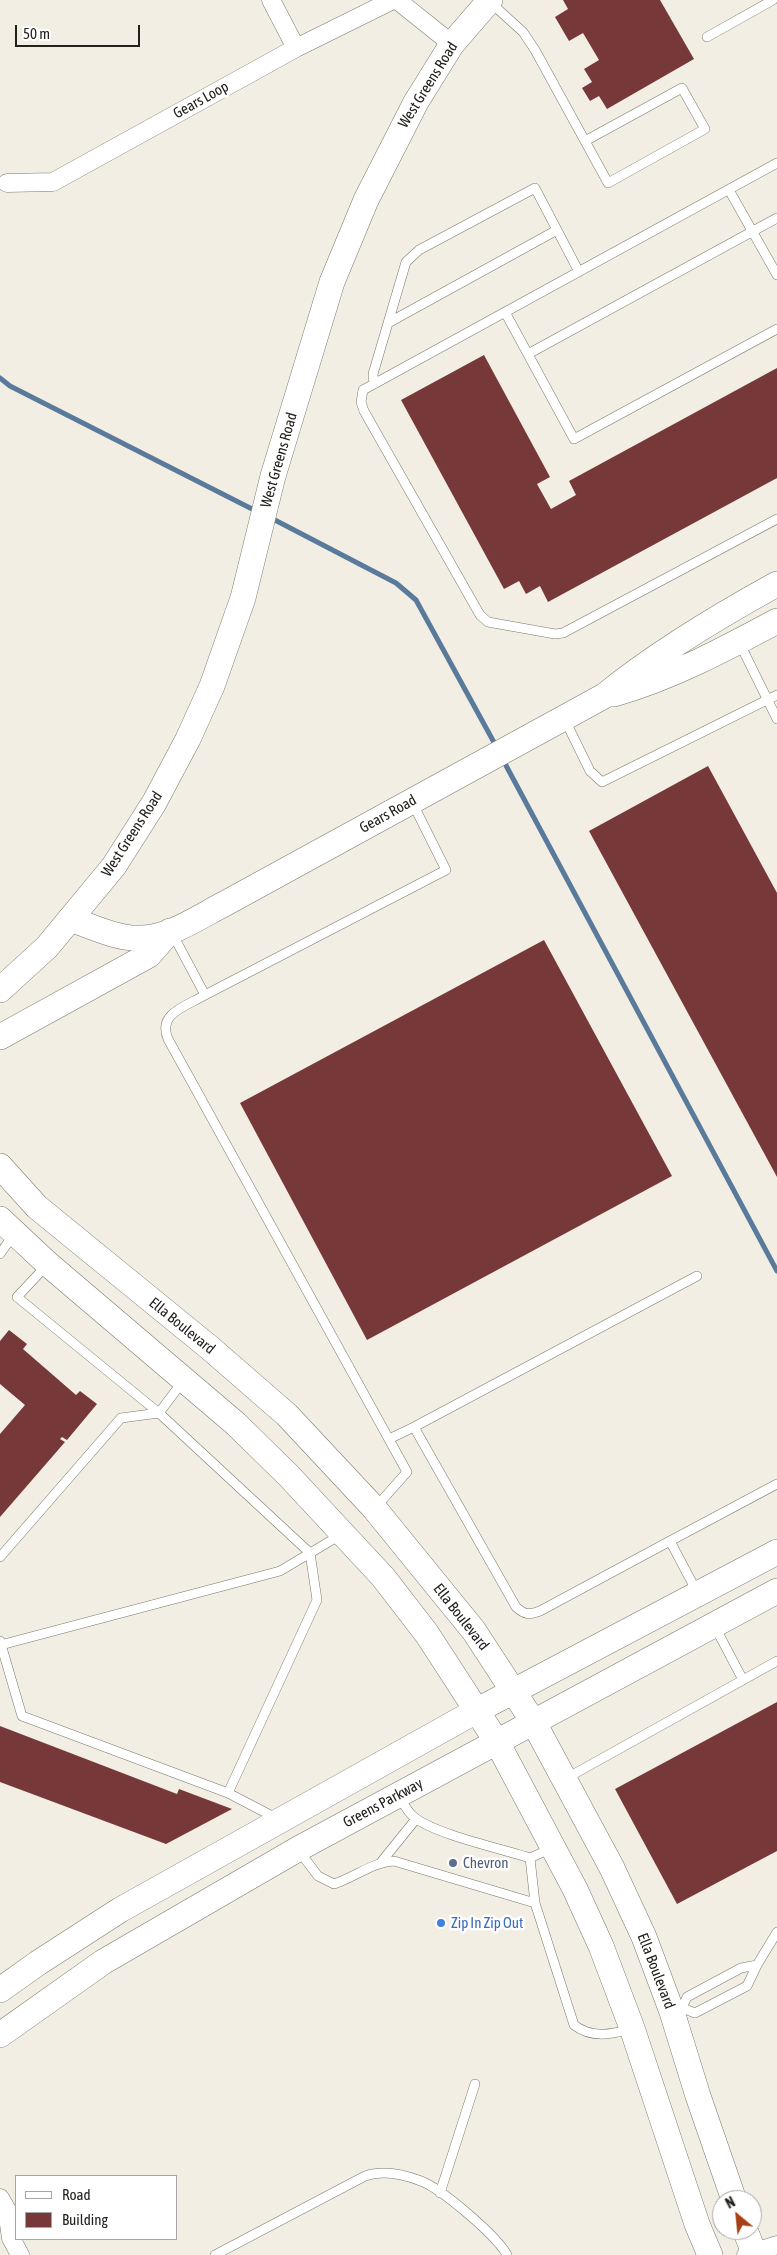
<!DOCTYPE html>
<html>
<head>
<meta charset="utf-8">
<style>
  body { margin:0 }
  #map { position:relative; width:777px; height:2255px; overflow:hidden; background:#f2eee3; font-family:"Asap Condensed",sans-serif }
  canvas { display:block }
  .legend { position:absolute; left:15px; top:2175px; width:162px; height:65px; box-sizing:border-box; background:#fff; border:1px solid #a7a6a5; margin:0; padding:6px 9px; list-style:none; font-size:15px; color:#23211d }
  .legend li { display:flex; align-items:center; gap:10px; height:25px }
  .legend b { width:25px; border:1px solid #a7a6a5 }
  .north { position:absolute; left:712px; top:2190px; width:50px; height:50px; box-sizing:border-box; background:#fff; border:1px solid #a7a6a5; border-radius:50%; rotate:332deg; font-size:14px; font-weight:700; line-height:20px; text-align:center; color:#23211d }
  .north::after { content:''; display:block; margin:auto; width:18px; height:22px; background:#a64114; clip-path:polygon(50% 0,100% 100%,50% 72%,0 100%) }
  .scale { position:absolute; left:15px; top:25px; width:125px; height:22px; box-sizing:border-box; border:2px solid #23211d; border-top:0; padding-left:6px; font-size:15px; line-height:18px; white-space:nowrap; color:#23211d; -webkit-text-stroke:4px #fff; paint-order:stroke }
</style>
</head>
<body>
<div id="map">
<canvas width="777" height="2255"></canvas>
<ul class="legend">
<li><b style="height:6px;background:#fff"></b>Road</li>
<li><b style="height:14px;background:#773839"></b>Building</li>
</ul>
<div class="north">N</div>
<div class="scale">50 m</div>
</div>
<script>
const ctx = document.querySelector('canvas').getContext('2d');
ctx.lineJoin = 'round';
function stroke(path, color, width, dash) { ctx.strokeStyle = color; ctx.lineWidth = width; ctx.lineCap = dash ? 'butt' : 'round'; ctx.setLineDash(dash || []); ctx.stroke(path); }
function fillPath(path, color) { ctx.fillStyle = color; ctx.fill(path, 'evenodd'); }
function write(font, color, halo, rows, align = 'center') {
  ctx.font = font + ' "Asap Condensed",sans-serif'; ctx.lineWidth = 5; ctx.setLineDash([]); ctx.textBaseline = 'middle'; ctx.strokeStyle = halo; ctx.fillStyle = color; for (const [text, x, y, turn = 0] of rows) {
    ctx.save(); ctx.translate(x, y); ctx.rotate((+turn || 0) * Math.PI / 180); ctx.textAlign = isNaN(turn) ? turn : align; if (halo) ctx.strokeText(text, 0, 0); ctx.fillText(text, 0, 0); ctx.restore();
  }
}
const stream = new Path2D(`
  M 0,378 L 10,386 L 256,511
  M 271,518 L 396,583 L 416,600 L 496,746
  M 502,758 L 777,1271`);
const building = new Path2D(`
  M 563,0 L 660,0 L 694,59 L 607,109 L 599,96 L 590,101 L 582,88 L 592,82 L 584,69 L 599,60 L 583,33 L 569,41 L 555,17 L 568,9 Z
  M 484,355 L 550,477 L 537,484 L 551,509 L 576,495 L 569,481 L 777,368 L 777,478 L 548,602 L 540,586 L 526,594 L 519,581 L 504,589 L 401,400 Z
  M 708,766 L 777,893 L 777,1177 L 589,831 Z
  M 544,940 L 672,1176 L 367,1340 L 240,1103 Z
  M 9,1330 L 27,1344 L 23,1349 L 76,1395 L 80,1391 L 97,1404 L 67,1440 L 62,1437 L 60,1439 L 65,1442 L 0,1517 L 0,1434 L 25,1405 L 0,1384 L 0,1341 Z
  M 777,1702 L 777,1851 L 677,1904 L 615,1789 Z
  M 0,1726 L 177,1794 L 179,1789 L 232,1809 L 166,1844 L 0,1782 Z`);
const lane = new Path2D(`
  M 491,3 L 523,32 L 535,50 L 608,183 L 705,129 L 682,88 L 585,141
  M 707,37 L 773,0
  M 777,163 L 363,390 L 361,402 L 364,411 L 480,615 L 488,622 L 555,634 L 563,633 L 777,519
  M 729,190 L 777,275
  M 505,312 L 574,439 L 777,329
  M 388,323 L 557,230
  M 528,354 L 777,218
  M 374,384 L 373,374 L 406,262 L 419,250 L 535,188 L 579,272
  M 739,642 L 777,719
  M 564,718 L 590,771 L 602,782 L 777,695
  M 172,933 L 205,995 C 187,1006 157,1013 168,1039 L 407,1472 L 376,1507
  M 205,995 L 446,870 L 412,802
  M 0,1254 L 14,1234
  M 47,1265 L 17,1297 L 159,1413 L 310,1553 L 317,1600 L 228,1793
  M 414,1427 L 697,1276
  M 389,1439 L 414,1427 L 516,1607 C 525,1615 529,1615 540,1611 L 670,1541 L 697,1592
  M 670,1541 L 777,1484
  M 0,1557 L 121,1418 L 159,1413 L 183,1381
  M 714,1625 L 743,1680
  M 0,1641 L 22,1716 L 228,1793 L 276,1818
  M 1,1645 L 280,1571 L 342,1534
  M 565,1779 L 777,1661
  M 398,1795 C 403,1802 407,1812 414,1817 C 434,1834 503,1849 530,1858 L 552,1848
  M 299,1851 L 318,1876 L 334,1884 C 355,1877 373,1862 394,1861 L 535,1903 L 574,2025 C 591,2038 610,2035 630,2029
  M 530,1858 L 535,1903
  M 382,1861 L 416,1819
  M 682,2008 L 687,1997 L 741,1968 L 757,1965
  M 675,2011 L 682,2008 L 695,2013 L 747,1986 L 757,1965 L 777,1932
  M 440,2193 L 475,2084
  M 215,2255 L 365,2176 C 382,2170 403,2174 421,2181 C 442,2189 497,2236 507,2255`);
const street = new Path2D(`
  M 271,0 L 296,48
  M 397,0 L 452,44
  M 7,183 L 53,182 L 296,48 L 393,0
  M 0,2198 L 7,2210 L 11,2238 L 20,2255
  M 746,2255 L 777,2245`);
const secondary = new Path2D(`
  M 614,694 C 671,678 725,649 777,621
  M 70,919 C 91,926 115,938 137,938 C 167,940 200,916 226,903 L 604,696 C 657,653 717,617 777,584
  M 0,990 L 47,947 L 114,866 L 154,803 L 188,739 L 212,686 L 243,598 L 273,476 L 332,282 L 366,200 L 416,102 L 452,44 L 490,0
  M 0,1037 L 149,955 L 170,931
  M 0,1166 L 37,1207 L 210,1348 L 287,1415 L 374,1508 L 474,1631 L 534,1723 L 612,1868 L 644,1937 L 672,2012 L 698,2096 L 734,2200
  M 0,1219 L 48,1264 L 236,1424 L 289,1476 L 383,1577 L 427,1634 L 497,1742 L 575,1889 L 601,1946 L 632,2028 L 697,2224 L 710,2255
  M 0,1990 L 38,1963 L 120,1910 L 476,1711 L 777,1552
  M 0,2035 L 103,1962 L 298,1849 L 777,1591
  M 745,2230 L 755,2255`);
const markers = [
  [453,1863,5,"#5c6f8a"],
  [441,1923,5,"#3f7fe0"]
];
const streetNames = [
  ["West Greens Road",428,85,-58],
  ["Gears Loop",201,100,-29],
  ["West Greens Road",279,460,-74],
  ["Gears Road",388,814,-29],
  ["West Greens Road",132,834,-57],
  ["Ella Boulevard",182,1326,39],
  ["Ella Boulevard",461,1617,52],
  ["Greens Parkway",383,1803,-28],
  ["Ella Boulevard",656,1971,69]
];
const serviceNames = [
  ["Chevron",463,1863]
];
const shopNames = [
  ["Zip In Zip Out",451,1923]
];
stroke(stream, '#597a9a', 5);
fillPath(building, '#773839');
stroke(lane, '#7a776d', 10);
stroke(street, '#7a776d', 19);
stroke(secondary, '#7a776d', 26);
stroke(lane, '#fff', 9);
stroke(street, '#fff', 18);
stroke(secondary, '#fff', 25);
for (const [x, y, r, color] of markers) { const dot = new Path2D(); dot.arc(x, y, r, 0, 2 * Math.PI); ctx.fillStyle = color; ctx.fill(dot); stroke(dot, '#fff', 2); }
write('15px', '#23211d', '#fff', streetNames);
write('15px', '#4e5e75', '#fff', serviceNames, 'left');
write('15px', '#366cbe', '#fff', shopNames, 'left');
</script>
</body>
</html>
